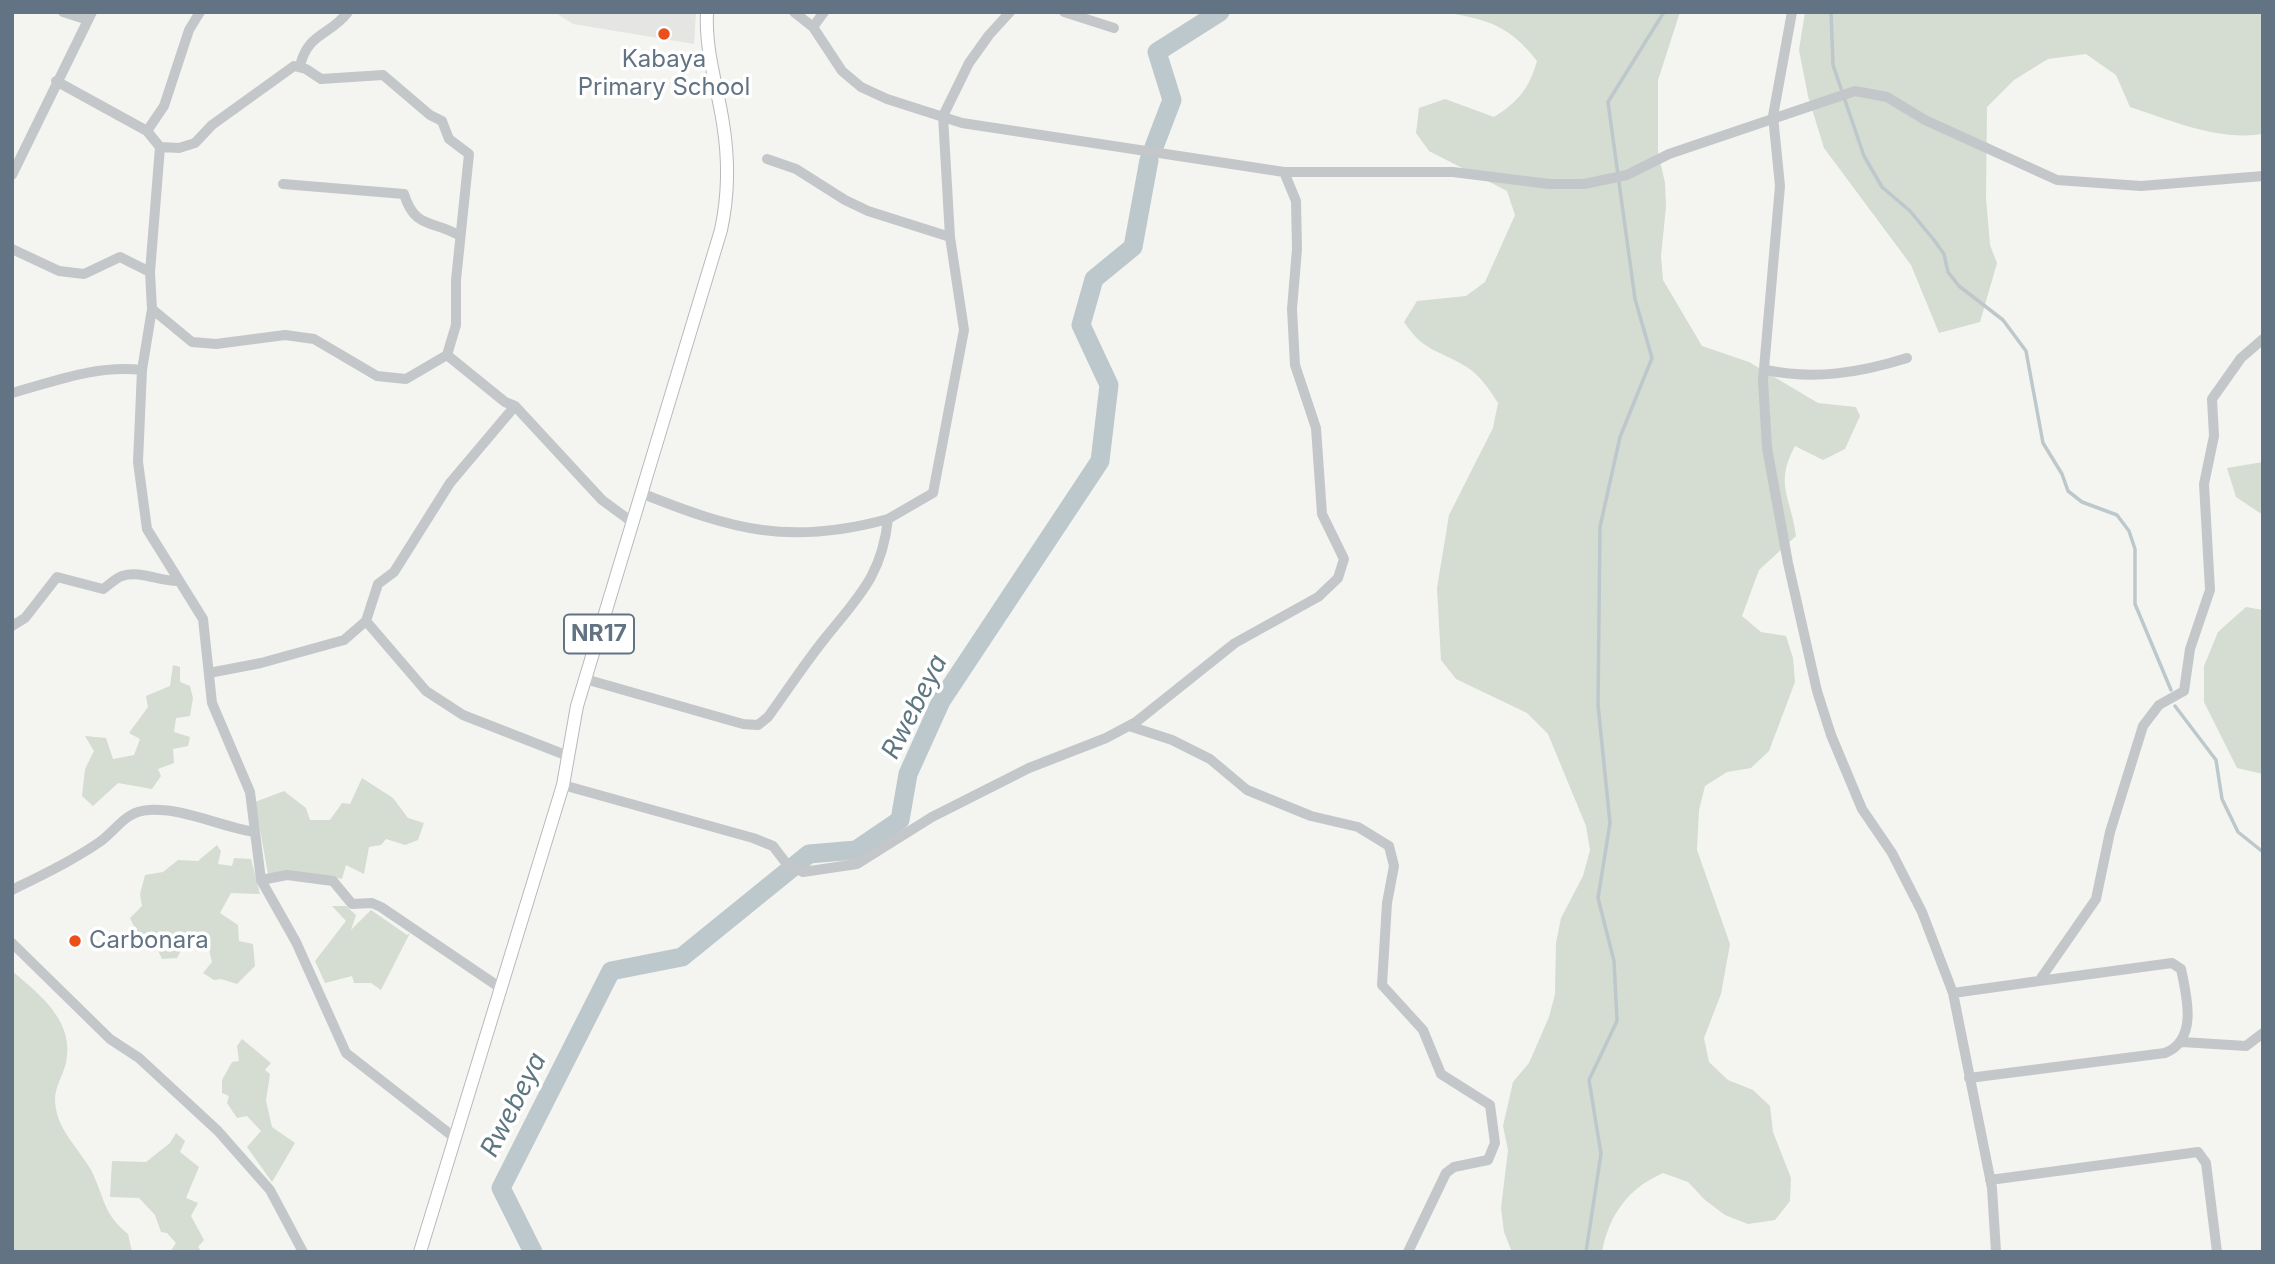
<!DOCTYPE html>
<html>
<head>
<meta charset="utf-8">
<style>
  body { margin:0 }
  #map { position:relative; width:2275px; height:1264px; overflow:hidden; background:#f4f5f0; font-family:Inter,sans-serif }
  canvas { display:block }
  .frame { position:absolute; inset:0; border:14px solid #627383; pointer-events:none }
</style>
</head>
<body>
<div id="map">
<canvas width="2275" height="1264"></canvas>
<div class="frame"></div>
</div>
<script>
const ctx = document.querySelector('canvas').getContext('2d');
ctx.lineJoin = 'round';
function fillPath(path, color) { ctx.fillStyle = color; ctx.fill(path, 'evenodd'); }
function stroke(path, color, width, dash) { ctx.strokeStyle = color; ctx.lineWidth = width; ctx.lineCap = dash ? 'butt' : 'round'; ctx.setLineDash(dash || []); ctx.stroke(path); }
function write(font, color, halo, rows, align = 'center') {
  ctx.font = font + ' Inter,sans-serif'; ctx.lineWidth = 7; ctx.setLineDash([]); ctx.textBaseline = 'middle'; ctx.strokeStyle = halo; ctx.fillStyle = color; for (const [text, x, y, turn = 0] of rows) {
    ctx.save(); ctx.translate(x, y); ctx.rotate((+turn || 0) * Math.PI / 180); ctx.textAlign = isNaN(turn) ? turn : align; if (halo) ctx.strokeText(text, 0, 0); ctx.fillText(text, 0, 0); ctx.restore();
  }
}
const built = new Path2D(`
  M 554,12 L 696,12 L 694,44 L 573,24 Z`);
const green = new Path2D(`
  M 1445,12 L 1680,12 L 1658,80 L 1658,152 L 1665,183 L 1666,207 L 1661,256 L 1663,280 L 1702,346 L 1749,362 L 1818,403 L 1856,407 L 1860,416 L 1845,449 L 1823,460 L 1795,446 C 1774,485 1791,496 1796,536 L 1759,570 L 1742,616 L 1761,632 L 1786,636 L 1793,658 L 1795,682 L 1769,751 L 1751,768 L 1727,772 L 1705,786 L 1699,810 L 1697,850 L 1730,944 L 1721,994 L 1704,1038 L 1709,1062 L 1728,1080 L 1753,1090 L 1770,1106 L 1773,1132 L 1791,1178 L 1790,1201 L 1775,1220 L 1748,1224 L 1725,1215 L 1705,1200 L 1688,1182 L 1663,1173 C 1629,1188 1609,1214 1602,1252 L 1512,1252 L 1504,1232 L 1501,1208 L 1508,1150 L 1503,1126 L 1513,1082 L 1529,1063 L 1549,1017 L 1555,994 L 1556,943 L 1561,918 L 1583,876 L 1590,850 L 1586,826 L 1548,734 L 1527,713 L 1456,679 L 1441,660 L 1437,588 L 1449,515 L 1493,428 L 1498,403 C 1489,389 1480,375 1465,366 C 1437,349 1424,352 1404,322 L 1417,301 L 1466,296 L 1485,282 L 1515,215 L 1507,191 L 1429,151 L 1416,133 L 1419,108 L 1445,99 L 1494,117 C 1518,102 1529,89 1537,61 C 1509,25 1488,20 1445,12 Z
  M 1805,12 L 2263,12 L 2263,134 C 2217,141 2173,121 2130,107 L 2116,75 L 2086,54 L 2048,59 L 2014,80 L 1987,107 L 1986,198 L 1990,245 L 1997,263 L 1980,322 L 1939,333 L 1911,265 L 1824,148 L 1808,96 L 1799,50 Z
  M 2263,462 L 2263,515 L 2236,497 L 2227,468 Z
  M 2246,607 L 2263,610 L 2263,774 L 2237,768 L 2204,702 L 2204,666 L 2218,632 Z
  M 173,665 L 180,667 L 180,682 L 190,686 L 193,698 L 190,716 L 176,718 L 174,732 L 190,737 L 188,746 L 173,749 L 174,763 L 158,769 L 161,776 L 152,789 L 118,783 L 93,806 L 82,796 L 85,769 L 94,751 L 85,736 L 106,738 L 113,759 L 134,755 L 140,739 L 129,733 L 148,707 L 146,696 L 170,686 Z
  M 362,778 L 393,798 L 408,818 L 424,823 L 418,840 L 405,845 L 386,839 L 381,845 L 369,847 L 364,874 L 346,865 L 342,879 L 329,876 L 268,874 L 255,802 L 284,791 L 306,808 L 310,820 L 330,820 L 342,803 L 350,804 Z
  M 217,845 L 221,851 L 218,864 L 232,866 L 234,858 L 251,859 L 260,894 L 231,893 L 220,913 L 238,925 L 239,941 L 253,944 L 255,966 L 237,984 L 221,979 L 214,980 L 203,973 L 212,962 L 206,937 L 199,934 L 194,947 L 185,943 L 177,958 L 162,959 L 150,933 L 138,935 L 130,918 L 142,906 L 140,894 L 145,875 L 163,872 L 178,860 L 198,861 Z
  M 332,906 L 346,906 L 356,915 L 351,930 L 371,910 L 407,935 L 410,933 L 381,990 L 371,983 L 354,983 L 352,976 L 325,983 L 315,961 L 346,921 Z
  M 12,971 C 40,995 75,1021 66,1063 C 63,1075 55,1087 55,1099 C 55,1128 78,1147 91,1170 C 105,1197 102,1213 128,1234 L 132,1252 L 12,1252 Z
  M 242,1039 L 271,1063 L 265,1070 L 270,1074 L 266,1101 L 272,1127 L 295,1143 L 272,1182 L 247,1147 L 261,1131 L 247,1116 L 237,1118 L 227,1103 L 229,1096 L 222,1093 L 222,1080 L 232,1062 L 239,1061 L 237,1046 Z
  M 176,1133 L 185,1141 L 180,1152 L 199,1167 L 186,1198 L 198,1203 L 191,1216 L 204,1240 L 198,1247 L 202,1252 L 170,1252 L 176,1243 L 167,1233 L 161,1232 L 155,1215 L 139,1198 L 110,1197 L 112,1161 L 146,1162 L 170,1143 Z`);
const stream = new Path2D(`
  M 1831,12 L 1833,65 L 1864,156 L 1882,187 L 1910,211 L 1934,240 L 1944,254 L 1948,272 L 1959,286 L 2003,320 L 2026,351 L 2043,443 L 2062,474 L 2068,491 L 2082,502 L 2117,515 L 2129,531 L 2135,549 L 2135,604 L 2171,690
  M 2175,706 L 2216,760 L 2222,799 L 2238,832 L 2263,852
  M 1586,1252 L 1601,1154 L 1589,1080 L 1617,1021 L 1614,961 L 1598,898 L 1610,823 L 1598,705 L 1600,527 L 1620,437 L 1652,358 L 1635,299 L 1608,102 L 1664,12`);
const river = new Path2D(`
  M 1154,147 L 1172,100 L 1157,52 L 1220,12
  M 533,1252 L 501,1188 L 611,971 L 682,957 L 809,854 L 856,850 L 900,820 L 908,774 L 941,701 L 1100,461 L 1109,385 L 1081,325 L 1094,279 L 1133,247 L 1149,160`);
const minor = new Path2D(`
  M 63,12 L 88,20
  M 794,12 L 813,27 L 842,71 L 861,87 L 887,99 L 962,123 L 1284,172 L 1453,172 L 1549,184 L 1584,184 L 1627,175 L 1669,154 L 1855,91 L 1887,97 L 1925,120 L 2057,180 L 2141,186 L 2263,176
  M 1064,12 L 1114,28
  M 1792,12 L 1773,116 L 1780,186 L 1763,380 L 1767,448 L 1788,563 L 1817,691 L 1831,735 L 1862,809 L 1892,853 L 1922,912 L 1953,993 L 1992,1188 L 1996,1252
  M 813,27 L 824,12
  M 300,66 C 308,32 330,36 348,12
  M 56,81 L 147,131 L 160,147 L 150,272 L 152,309 L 192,342 L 216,344 L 285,335 L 314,339 L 377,376 L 406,379 L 447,355 L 505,402 L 515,406 L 602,500 L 632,522
  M 147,131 L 164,106 L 189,30 L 200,12
  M 160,147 L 179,148 L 195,143 L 212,125 L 294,66 L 306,69 L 321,79 L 383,75 L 430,115 L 442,121 L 449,139 L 469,154 L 456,280 L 456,325 L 447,355
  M 767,159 L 796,169 L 845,200 L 868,211 L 950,237
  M 12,175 L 92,12
  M 283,184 L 404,194 C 415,230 434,220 460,236
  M 12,249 L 59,271 L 84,274 L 120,257 L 150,272
  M 152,309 L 142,370 L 138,462 L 147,529 L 203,619 L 212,703 L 250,792 L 261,880 L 296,942 L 346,1053 L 455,1138
  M 1766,370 C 1815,380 1859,373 1907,358
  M 12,393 C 56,381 96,365 142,370
  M 641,493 C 733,530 790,546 888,519
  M 366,621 L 426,691 L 463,715 L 568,756
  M 12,626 L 25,618 L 57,577 L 103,589 C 109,585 116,578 122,576 C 141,570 160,582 179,581
  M 209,673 L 261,663 L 344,640 L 366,621 L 378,584 L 394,572 L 450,483 L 515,406
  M 585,679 L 743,724 L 758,725 L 768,717 C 787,691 805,663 826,637 C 859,596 882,575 888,519 L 933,493 L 964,330 L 950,237 L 943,116 L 969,63 L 989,35 L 1010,12
  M 1129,726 L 1172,740 L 1210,759 L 1247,790 L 1311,816 L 1358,827 L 1389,846 L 1394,866 L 1387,903 L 1382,985 L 1423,1030 L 1441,1074 L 1490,1105 L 1495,1143 L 1488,1160 L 1454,1167 L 1446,1173 L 1408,1252
  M 563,785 L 753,838 L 773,846 L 786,863 L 803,872 L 857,864 L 932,817 L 1029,768 L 1106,738 L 1136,722 L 1235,643 L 1318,597 L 1338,578 L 1344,559 L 1322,514 L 1316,428 L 1295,365 L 1292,309 L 1297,249 L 1296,201 L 1284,172
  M 261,880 L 287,875 L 333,881 L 352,904 L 372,903 L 381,907 L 502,989
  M 12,890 C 42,875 74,860 101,841 C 118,828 126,811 149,810 C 184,808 219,826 254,832
  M 12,943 L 110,1039 L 139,1058 L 218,1131 L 270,1190 L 303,1252
  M 1953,993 L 2039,981 L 2096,899 L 2110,832 L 2143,726 L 2159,705 L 2184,691 L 2190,649 L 2210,590 L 2204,484 L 2214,436 L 2212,399 L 2241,358 L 2263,339
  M 2182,1042 L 2246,1046 L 2263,1033
  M 1969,1078 L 2165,1053 C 2198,1040 2187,997 2181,969 L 2172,963 L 2039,981
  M 1990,1180 L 2198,1152 L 2206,1163 L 2217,1252`);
const major = new Path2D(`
  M 420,1252 L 563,785 L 577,706 L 721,230 C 729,193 729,160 723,123 C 717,85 705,51 707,12`);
const markers = [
  [664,34,7,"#eb501a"],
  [75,941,7,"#eb501a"]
];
const shields = [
  [599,634,70]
];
const shieldNames = [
  ["NR17",599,634]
];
const poiNames = [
  ["Kabaya",664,60],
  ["Primary School",664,88],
  ["Carbonara",89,941,"left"]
];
const waterNames = [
  ["Rwebeya",915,707,-63],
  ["Rwebeya",514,1105,-63]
];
fillPath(built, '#e5e6e4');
fillPath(green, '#d5dcd1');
stroke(stream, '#bdc8cd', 3.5);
stroke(river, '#bdc8cd', 19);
stroke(major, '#b6babe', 14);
stroke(minor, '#c4c7ca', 10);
stroke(major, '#fff', 12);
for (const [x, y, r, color] of markers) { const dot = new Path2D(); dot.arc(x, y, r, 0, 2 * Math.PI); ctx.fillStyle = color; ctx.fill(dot); stroke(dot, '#fff', 2.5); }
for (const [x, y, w] of shields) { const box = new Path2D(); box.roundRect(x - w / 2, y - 19.5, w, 39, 5); ctx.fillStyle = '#fff'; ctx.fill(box); stroke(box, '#627383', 2); }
write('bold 23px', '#627383', null, shieldNames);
write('24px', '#627383', '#fff', poiNames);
write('italic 26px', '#5d7680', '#fff', waterNames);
</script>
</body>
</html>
